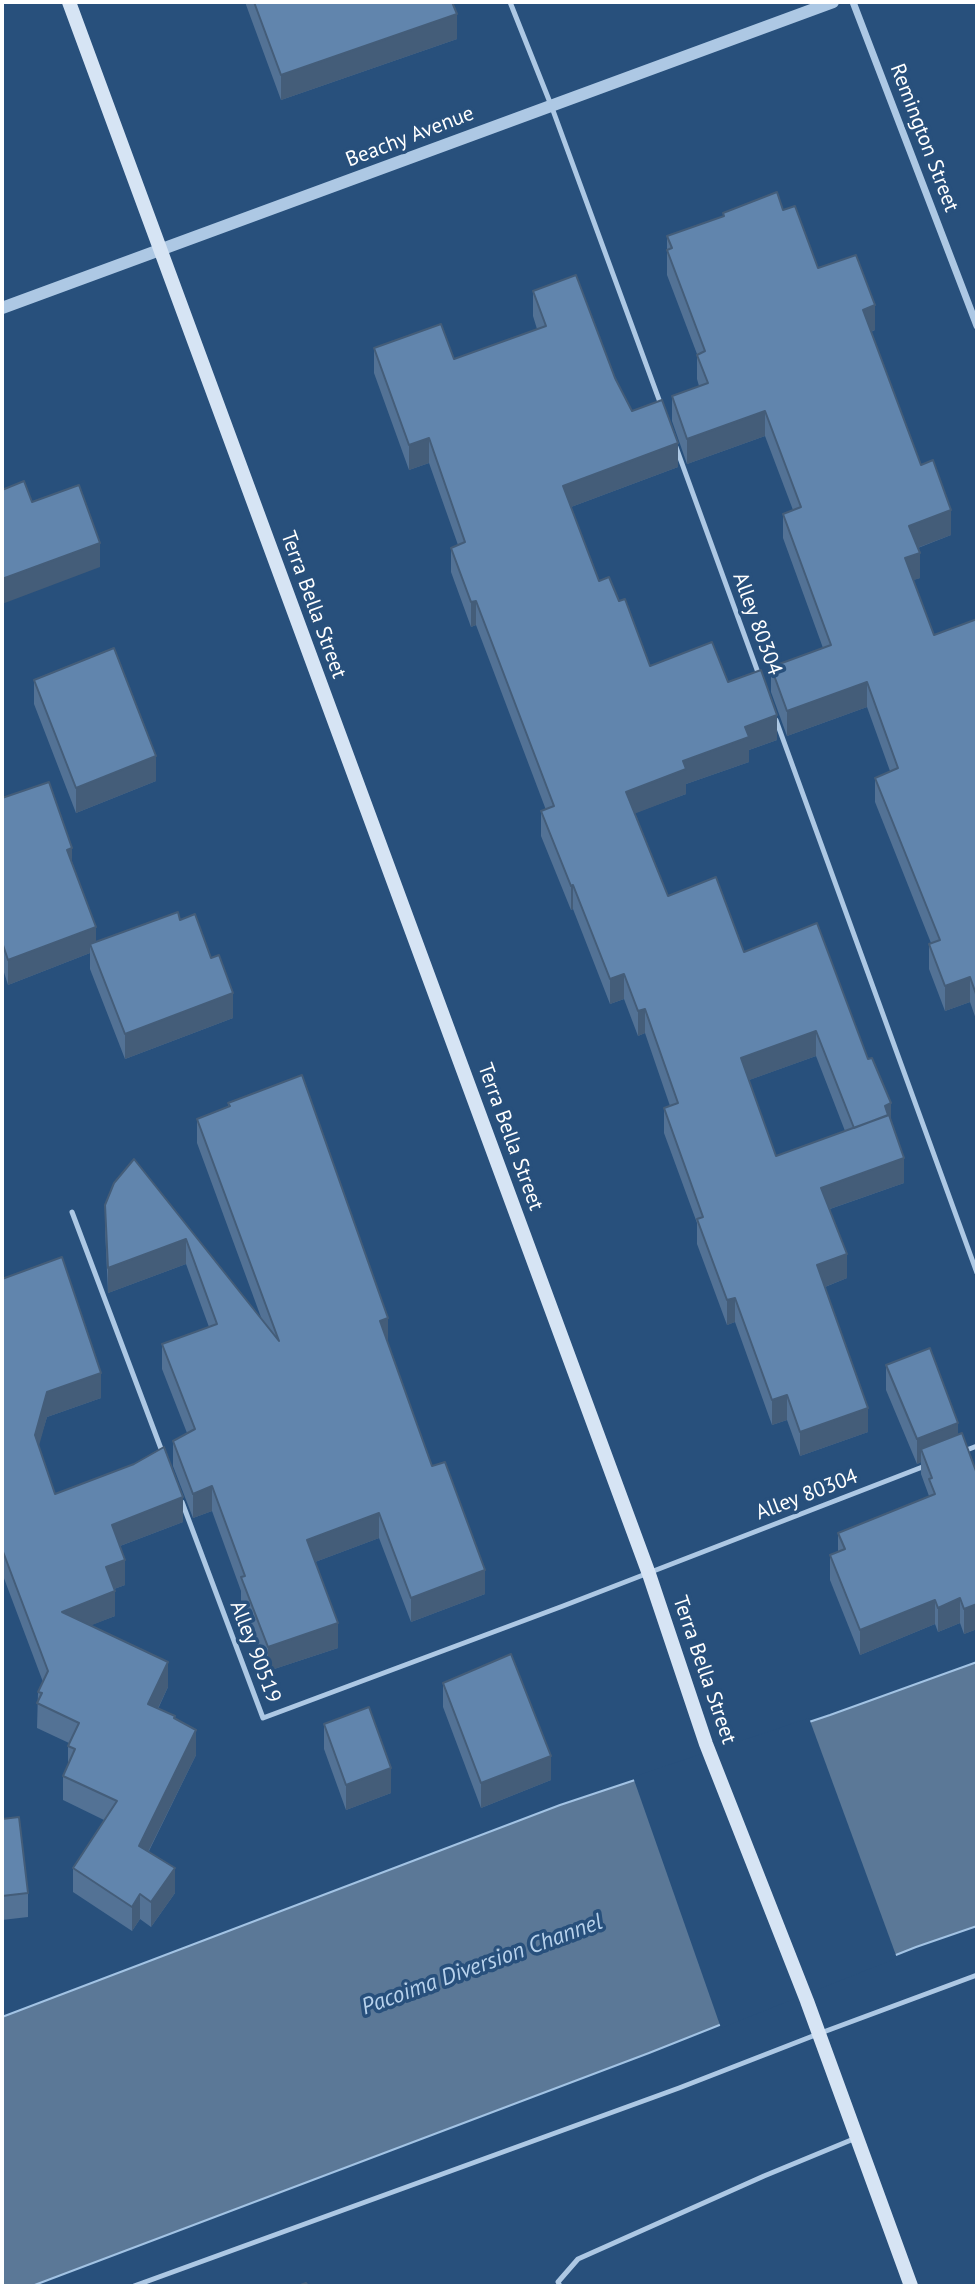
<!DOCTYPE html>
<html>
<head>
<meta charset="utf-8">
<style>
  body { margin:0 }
  #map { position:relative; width:979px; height:2288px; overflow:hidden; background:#28507c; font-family:"PT Sans",sans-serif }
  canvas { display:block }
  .frame { position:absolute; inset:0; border:4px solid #fff; pointer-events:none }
</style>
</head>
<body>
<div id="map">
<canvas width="979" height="2288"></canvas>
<div class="frame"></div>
</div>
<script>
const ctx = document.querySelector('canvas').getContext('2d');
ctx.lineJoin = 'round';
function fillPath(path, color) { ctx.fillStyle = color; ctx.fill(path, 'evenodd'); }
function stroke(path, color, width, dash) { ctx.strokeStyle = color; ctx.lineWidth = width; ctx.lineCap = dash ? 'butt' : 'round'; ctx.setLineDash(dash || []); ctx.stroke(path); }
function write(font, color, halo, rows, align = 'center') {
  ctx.font = font + ' "PT Sans",sans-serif'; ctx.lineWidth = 7; ctx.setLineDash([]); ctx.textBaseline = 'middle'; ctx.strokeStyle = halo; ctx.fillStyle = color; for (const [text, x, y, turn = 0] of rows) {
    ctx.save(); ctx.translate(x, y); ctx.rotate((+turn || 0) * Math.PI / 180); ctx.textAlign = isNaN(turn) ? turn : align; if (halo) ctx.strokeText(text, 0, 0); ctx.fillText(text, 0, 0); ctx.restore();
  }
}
const water = new Path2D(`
  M 977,1662 L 977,1926 L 916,1947 L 649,2053 L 32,2286 L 2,2286 L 2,2017 L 560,1805 L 830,1715 Z`);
const pier = new Path2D(`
  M 809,1718 L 897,1958 L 721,2028 L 633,1777 Z`);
const service = new Path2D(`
  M 510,2 L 551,105 L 661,405
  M 676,447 L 760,678
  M 776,720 L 977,1273
  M 72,1212 L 163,1454
  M 964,1451 L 977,1446
  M 182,1502 L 263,1718 L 563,1606 L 925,1466
  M 134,2286 L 679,2088 L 818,2034 L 977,1975
  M 560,2286 L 558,2282 L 578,2259 L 764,2176 L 856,2138`);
const minor = new Path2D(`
  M 853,2 L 977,326`);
const tertiary = new Path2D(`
  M 2,308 L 833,2`);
const secondary = new Path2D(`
  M 69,2 L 649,1574 L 706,1744 L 807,2001 L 911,2286`);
const wall = new Path2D(`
  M 245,2 L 452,2 L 457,39 L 281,100 Z
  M 783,210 L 818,268 L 875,330 L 871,332 L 921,465 L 951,535 L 918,548 L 920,578 L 913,580 L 934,635 L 977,619 L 977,1022 L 970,1002 L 945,1011 L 929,969 L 929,944 L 931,943 L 875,802 L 875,778 L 890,771 L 867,707 L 787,736 L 771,692 L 771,667 L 823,648 L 783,538 L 783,514 L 793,510 L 765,436 L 687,464 L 672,421 L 672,396 L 699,386 L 697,379 L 697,354 L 667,275 L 667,236 L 723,217 L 723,213 Z
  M 533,291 L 615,378 L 632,411 L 678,467 L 571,507 L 599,581 L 619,601 L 650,666 L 728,682 L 777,740 L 749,750 L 749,762 L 686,784 L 686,794 L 635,813 L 668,896 L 744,952 L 817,923 L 891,1123 L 904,1183 L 830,1209 L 847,1278 L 825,1287 L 868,1432 L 800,1456 L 787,1420 L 772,1425 L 735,1322 L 727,1325 L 697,1244 L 697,1223 L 664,1133 L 664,1108 L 670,1106 L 645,1033 L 638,1036 L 624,999 L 610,1004 L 573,909 L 571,910 L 541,836 L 541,811 L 546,810 L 476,625 L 471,627 L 451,572 L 451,548 L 458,545 L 429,463 L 409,470 L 374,373 L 374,348 L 454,359 L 537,329 L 533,316 ZM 816,1056 L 845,1131 L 776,1156 L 749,1080 Z
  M 34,680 L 156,781 L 76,813 L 34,704 Z
  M 2,798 L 72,862 L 96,942 L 180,920 L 233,1018 L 125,1059 L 90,969 L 90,953 L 8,985 L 2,966 Z
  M 228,1103 L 388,1343 L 432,1466 L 485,1594 L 411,1622 L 379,1538 L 315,1562 L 338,1648 L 268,1671 L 241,1602 L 241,1591 L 212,1511 L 193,1518 L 173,1466 L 173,1441 L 187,1433 L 162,1369 L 162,1344 L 209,1327 L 186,1264 L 108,1293 L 105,1229 L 105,1205 L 134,1159 L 262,1320 L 197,1143 L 197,1119 L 228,1107 Z
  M 2,1279 L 101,1398 L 47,1417 L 38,1446 L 55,1494 L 183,1522 L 120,1546 L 125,1585 L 114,1589 L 115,1616 L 91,1625 L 168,1687 L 158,1709 L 175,1718 L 196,1755 L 149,1851 L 175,1893 L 151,1927 L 140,1919 L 132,1931 L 73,1892 L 73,1868 L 104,1820 L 63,1800 L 63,1776 L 68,1765 L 68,1746 L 69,1743 L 37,1728 L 38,1692 L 43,1682 L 2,1573 Z
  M 886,1365 L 958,1434 L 977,1474 L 977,1629 L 964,1634 L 960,1623 L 938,1632 L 935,1624 L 860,1655 L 830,1580 L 830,1555 L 838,1552 L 838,1533 L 929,1496 L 921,1474 L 921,1462 L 917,1464 L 886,1390 Z
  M 443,1683 L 551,1780 L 481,1808 L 443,1707 Z
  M 324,1724 L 391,1793 L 346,1810 L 324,1749 Z
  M 2,1819 L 28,1893 L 28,1917 L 2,1920 Z`);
const shadedWall = new Path2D(`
  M 457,14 L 457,39 L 281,100 L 281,75 Z
  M 875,305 L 875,330 L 863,334 L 863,310 Z
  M 765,411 L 765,436 L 687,464 L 687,439 Z
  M 429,438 L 429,463 L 409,470 L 409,445 Z
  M 678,443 L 678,467 L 563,510 L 563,486 Z
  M 951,510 L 951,535 L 909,551 L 909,526 Z
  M 100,543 L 100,567 L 2,604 L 2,579 Z
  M 920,553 L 920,578 L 905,583 L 905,558 Z
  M 476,601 L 476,625 L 471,627 L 471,602 Z
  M 867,682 L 867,707 L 787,736 L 787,711 Z
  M 777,715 L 777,740 L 749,750 L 749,762 L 686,784 L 686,794 L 626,817 L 626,792 L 745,727 Z
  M 156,756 L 156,781 L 76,813 L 76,788 Z
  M 72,848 L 72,873 L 67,850 Z
  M 573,885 L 573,909 L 571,910 L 571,886 Z
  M 96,927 L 96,951 L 90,944 L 90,953 L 8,985 L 8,960 Z
  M 624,974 L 624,999 L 610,1004 L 610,979 Z
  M 970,977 L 970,1002 L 945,1011 L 945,986 Z
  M 233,993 L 233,1018 L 125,1059 L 125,1034 Z
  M 645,1009 L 645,1033 L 638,1036 L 638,1011 Z
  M 816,1031 L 816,1056 L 741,1083 L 741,1058 Z
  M 891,1103 L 891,1128 L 885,1106 Z
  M 904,1158 L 904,1183 L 821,1212 L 821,1188 Z
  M 186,1239 L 186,1264 L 108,1293 L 108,1268 Z
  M 847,1254 L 847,1278 L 817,1290 L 817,1265 Z
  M 735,1298 L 735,1322 L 727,1325 L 727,1300 Z
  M 388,1318 L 388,1343 L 380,1321 Z
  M 101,1373 L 101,1398 L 47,1417 L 35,1460 L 35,1435 L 47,1392 Z
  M 787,1395 L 787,1420 L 772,1425 L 772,1400 Z
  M 868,1408 L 868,1432 L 800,1456 L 800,1432 Z
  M 958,1423 L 958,1448 L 921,1449 L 921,1462 L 917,1464 L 917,1439 Z
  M 212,1486 L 212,1511 L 193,1518 L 193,1494 Z
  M 183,1497 L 183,1522 L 112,1549 L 112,1525 Z
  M 379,1513 L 379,1538 L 307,1565 L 307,1540 Z
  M 125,1560 L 125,1585 L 106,1592 L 106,1567 Z
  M 485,1570 L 485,1594 L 411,1622 L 411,1598 Z
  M 115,1591 L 115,1616 L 62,1637 L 62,1612 Z
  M 960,1598 L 960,1623 L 938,1632 L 938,1608 Z
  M 935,1600 L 935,1624 L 860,1655 L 860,1630 Z
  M 977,1604 L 977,1629 L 964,1634 L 964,1609 Z
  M 338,1623 L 338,1648 L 268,1671 L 268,1647 Z
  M 168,1662 L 168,1687 L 148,1729 L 148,1704 Z
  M 196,1730 L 196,1755 L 139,1870 L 139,1846 Z
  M 551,1756 L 551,1780 L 481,1808 L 481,1783 Z
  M 391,1768 L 391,1793 L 346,1810 L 346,1785 Z
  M 175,1868 L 175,1893 L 151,1927 L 151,1902 Z
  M 140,1894 L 140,1919 L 132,1931 L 132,1907 Z`);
const building = new Path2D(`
  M 254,2 L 452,2 L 457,14 L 281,75 Z
  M 777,192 L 783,210 L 795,206 L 818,268 L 856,255 L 875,305 L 863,310 L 921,465 L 933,460 L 951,510 L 909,526 L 920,553 L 905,558 L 934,635 L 977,619 L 977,997 L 970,977 L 945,986 L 929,944 L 940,940 L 875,778 L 898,768 L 867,682 L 787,711 L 771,667 L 831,645 L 783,514 L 801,507 L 765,411 L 687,439 L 672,396 L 708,383 L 697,355 L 705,351 L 667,250 L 672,248 L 667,236 L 724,216 L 723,213 Z
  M 576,275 L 615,378 L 632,411 L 662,400 L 678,443 L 563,486 L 599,581 L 609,577 L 619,601 L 625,599 L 650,666 L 712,642 L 728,682 L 761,670 L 777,715 L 745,727 L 749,737 L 683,761 L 686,769 L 626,792 L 668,896 L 716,877 L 744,952 L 817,923 L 868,1059 L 872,1058 L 891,1103 L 885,1106 L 888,1115 L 854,1128 L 816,1031 L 741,1058 L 776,1156 L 889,1115 L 904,1158 L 821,1188 L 847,1254 L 817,1265 L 868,1408 L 800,1432 L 787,1395 L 772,1400 L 735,1298 L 727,1300 L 697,1219 L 703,1217 L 664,1108 L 678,1103 L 645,1009 L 638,1011 L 624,974 L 610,979 L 573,885 L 571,886 L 541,811 L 554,806 L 476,601 L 471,602 L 451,548 L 465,542 L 429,438 L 409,445 L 374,348 L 441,324 L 454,359 L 546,326 L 533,291 Z
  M 24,481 L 32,502 L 79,485 L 100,543 L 2,579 L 2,490 Z
  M 114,648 L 156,756 L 76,788 L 34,680 Z
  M 49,782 L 72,848 L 67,850 L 96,927 L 8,960 L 2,942 L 2,798 Z
  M 178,912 L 180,920 L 195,914 L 211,958 L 219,955 L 233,993 L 125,1034 L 90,944 Z
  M 302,1075 L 388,1318 L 380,1321 L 414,1416 L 432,1466 L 445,1462 L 485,1570 L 411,1598 L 379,1513 L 307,1540 L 338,1623 L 268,1647 L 241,1577 L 245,1576 L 212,1486 L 193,1494 L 173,1441 L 195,1429 L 162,1344 L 217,1324 L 186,1239 L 108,1268 L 105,1205 L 114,1183 L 134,1159 L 279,1341 L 197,1119 L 230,1106 L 228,1103 Z
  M 62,1257 L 101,1373 L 47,1392 L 35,1435 L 55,1494 L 134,1464 L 164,1447 L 183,1497 L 112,1525 L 125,1560 L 106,1567 L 115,1591 L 62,1612 L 168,1662 L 148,1704 L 175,1716 L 174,1718 L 196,1730 L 139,1846 L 175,1868 L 151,1902 L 140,1894 L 132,1907 L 73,1868 L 117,1801 L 63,1776 L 75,1749 L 68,1746 L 79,1723 L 37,1703 L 42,1693 L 38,1692 L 48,1671 L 2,1549 L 2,1279 Z
  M 930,1348 L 958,1423 L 917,1439 L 886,1365 Z
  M 962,1433 L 977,1474 L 977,1604 L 964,1609 L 960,1598 L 938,1608 L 935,1600 L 860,1630 L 830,1555 L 845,1549 L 838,1533 L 935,1494 L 929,1479 L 932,1478 L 921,1449 Z
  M 511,1654 L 551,1756 L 481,1783 L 443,1683 Z
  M 369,1707 L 391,1768 L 346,1785 L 324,1724 Z
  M 19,1817 L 28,1893 L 2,1896 L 2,1819 Z
  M 306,2283 L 308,2286 L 298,2286 Z`);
const streetNames = [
  ["Beachy Avenue",410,137,-21],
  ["Remington Street",924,138,69],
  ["Terra Bella Street",313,605,70],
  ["Alley 80304",757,624,70],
  ["Terra Bella Street",510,1137,70],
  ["Alley 80304",807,1495,-21],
  ["Alley 90519",255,1652,69],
  ["Terra Bella Street",704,1670,71]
];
const waterNames = [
  ["Pacoima Diversion Channel",482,1965,-20]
];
fillPath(water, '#5b7897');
stroke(water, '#a2c3e4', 2);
fillPath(pier, '#28507c');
stroke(service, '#adc8e4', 5);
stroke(minor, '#adc8e4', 7);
stroke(tertiary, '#adc8e4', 12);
stroke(secondary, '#d6e4f4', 14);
fillPath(wall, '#537295');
fillPath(shadedWall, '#445d79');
fillPath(building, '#6185ad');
stroke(building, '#445d79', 2);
write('21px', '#fff', '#28507c', streetNames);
write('italic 23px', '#b8d2ec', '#28507c', waterNames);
</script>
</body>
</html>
